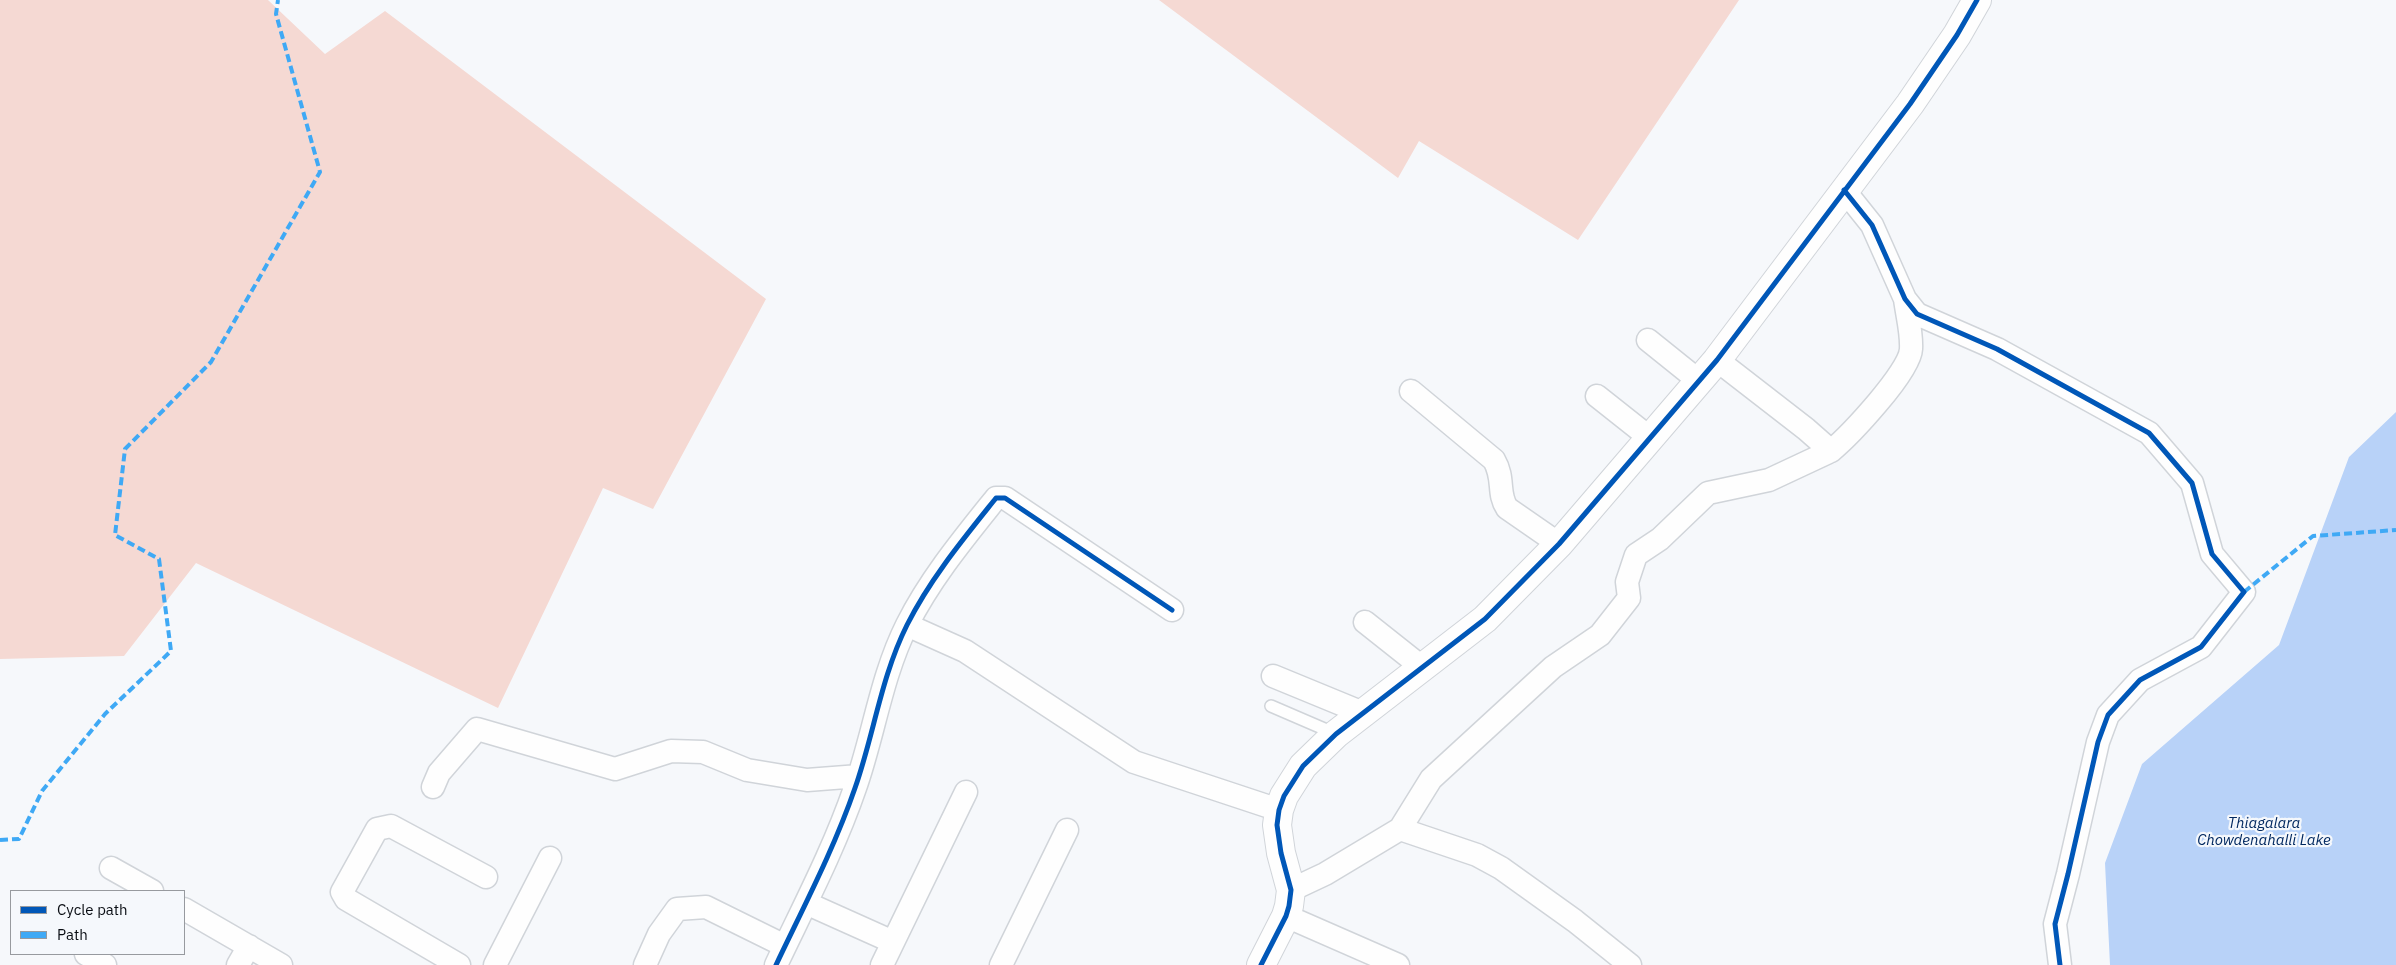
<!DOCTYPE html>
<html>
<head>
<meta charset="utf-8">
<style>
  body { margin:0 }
  #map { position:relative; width:2396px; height:965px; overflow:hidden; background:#f6f8fb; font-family:"IBM Plex Sans",sans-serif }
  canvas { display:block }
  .legend { position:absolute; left:10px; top:890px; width:175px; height:65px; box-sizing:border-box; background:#f5f8fc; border:1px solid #979a9f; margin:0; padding:6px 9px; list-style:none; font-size:15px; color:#090d13 }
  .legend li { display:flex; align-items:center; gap:10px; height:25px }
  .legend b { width:25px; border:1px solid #979a9f }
</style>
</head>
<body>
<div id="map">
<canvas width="2396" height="965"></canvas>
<ul class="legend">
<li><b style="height:6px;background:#0057b8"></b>Cycle path</li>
<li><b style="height:6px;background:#3fa9f5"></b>Path</li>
</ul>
</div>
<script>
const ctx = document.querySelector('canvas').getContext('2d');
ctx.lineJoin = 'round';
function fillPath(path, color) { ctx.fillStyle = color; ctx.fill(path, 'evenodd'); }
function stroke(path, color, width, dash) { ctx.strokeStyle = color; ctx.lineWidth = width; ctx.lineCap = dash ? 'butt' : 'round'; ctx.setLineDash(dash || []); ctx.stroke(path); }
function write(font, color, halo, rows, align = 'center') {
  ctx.font = font + ' "IBM Plex Sans",sans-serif'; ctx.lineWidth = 4.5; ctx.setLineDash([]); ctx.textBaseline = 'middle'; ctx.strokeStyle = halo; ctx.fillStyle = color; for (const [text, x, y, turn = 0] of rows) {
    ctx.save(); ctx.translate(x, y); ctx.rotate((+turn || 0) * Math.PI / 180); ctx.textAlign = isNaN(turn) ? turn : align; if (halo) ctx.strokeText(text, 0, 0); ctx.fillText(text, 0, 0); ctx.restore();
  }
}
const green = new Path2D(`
  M 0,0 L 268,0 L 325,54 L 385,11 L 766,299 L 653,509 L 603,488 L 498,708 L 196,563 L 124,656 L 0,659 Z
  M 1159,0 L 1739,0 L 1578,240 L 1419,141 L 1398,178 Z`);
const water = new Path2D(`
  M 2396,412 L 2396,965 L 2110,965 L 2105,863 L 2142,764 L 2279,645 L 2349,457 Z`);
const service = new Path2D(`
  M 1271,706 L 1336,734`);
const minor = new Path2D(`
  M 1844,190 L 1872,225 L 1905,299 L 1917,314 L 1997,349 L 2149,433 L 2192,483 L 2212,554 L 2244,592 L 2201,647 L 2140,680 L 2108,715 L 2098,742 L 2068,874 L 2055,924 L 2060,965
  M 1648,340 L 1699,381
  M 1717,360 L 1806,429 L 1831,451 C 1849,436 1910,372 1911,349 C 1912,333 1907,315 1905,299
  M 1411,391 L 1494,460 C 1505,479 1497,493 1507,508 L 1559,544
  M 1597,396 L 1650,438
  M 1365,622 L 1423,668
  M 907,625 L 965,651 L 1134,762 L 1279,810
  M 1273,676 L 1363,713
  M 433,787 L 439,773 L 477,729 L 615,769 L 671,751 L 703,752 L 747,770 L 807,780 L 859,776
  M 1400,829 L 1477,855 L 1501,868 L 1575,921 L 1630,965
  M 111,868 L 152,891
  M 1291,890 L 1325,874 L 1400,829 L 1431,779 L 1553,667 L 1600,635 L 1629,598 L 1627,582 L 1636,555 L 1660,539 L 1708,493 L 1769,480 L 1831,451
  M 806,903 L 893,942
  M 184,909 L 281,965
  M 1286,916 L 1398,965
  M 86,954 L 105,965
  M 238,965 L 249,946
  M 459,965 L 346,899 L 342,892 L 377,829 L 391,826 L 486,877
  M 495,965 L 550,858
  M 645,965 L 659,934 L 677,909 L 706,907 L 785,946
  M 776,965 C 804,906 834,849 855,788 C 874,734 881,677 907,625 C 930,579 964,538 996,498 L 1005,498 L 1172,610
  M 882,965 L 966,792
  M 1001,965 L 1067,830`);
const tertiary = new Path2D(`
  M 1261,965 L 1286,916 L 1289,906 L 1291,890 L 1281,853 L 1277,825 L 1279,810 L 1284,796 L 1303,766 L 1336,734 L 1485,619 L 1559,544 L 1717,360 L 1910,104 L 1957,35 L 1977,0`);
const quiet = new Path2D(`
  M 2244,592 L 2313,536 L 2396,530
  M 0,840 L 19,839 L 42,791 L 105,714 L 171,651 L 159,559 L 115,535 L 125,449 L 211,362 L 320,172 L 276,14 L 278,0`);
const cycleway = new Path2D(`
  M 1844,190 L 1872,225 L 1905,299 L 1917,314 L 1997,349 L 2149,433 L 2192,483 L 2212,554 L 2244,592 L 2201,647 L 2140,680 L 2108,715 L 2098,742 L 2068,874 L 2055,924 L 2060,965
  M 776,965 C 804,906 834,849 855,788 C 874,734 881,677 907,625 C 930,579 964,538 996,498 L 1005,498 L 1172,610
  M 1261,965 L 1286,916 L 1289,906 L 1291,890 L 1281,853 L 1277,825 L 1279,810 L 1284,796 L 1303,766 L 1336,734 L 1485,619 L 1559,544 L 1717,360 L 1910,104 L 1957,35 L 1977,0`);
const waterNames = [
  ["Thiagalara",2264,824],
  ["Chowdenahalli Lake",2264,841]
];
fillPath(green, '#f5d9d3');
fillPath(water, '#b8d2f8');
stroke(service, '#d0d4d9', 14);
stroke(minor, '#d0d4d9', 25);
stroke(tertiary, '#d0d4d9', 30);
stroke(service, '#fefefe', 11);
stroke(minor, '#fefefe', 22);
stroke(tertiary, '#fefefe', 28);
stroke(quiet, '#3fa9f5', 4, [8, 4]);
stroke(cycleway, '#0057b8', 5);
write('italic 15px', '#002860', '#f5f8fc', waterNames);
</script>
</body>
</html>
